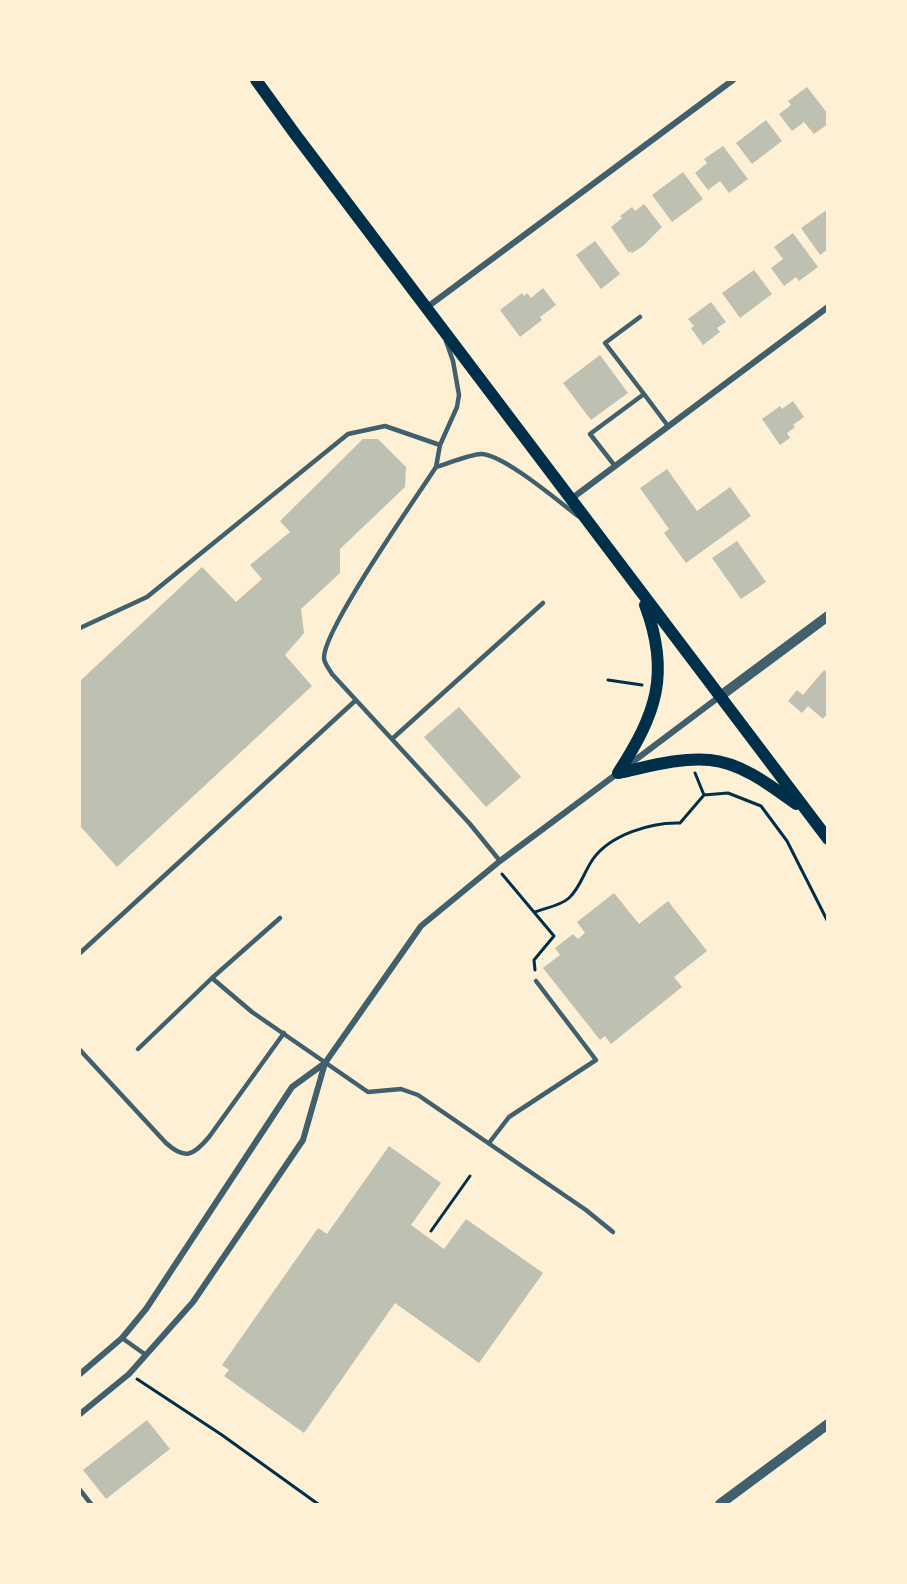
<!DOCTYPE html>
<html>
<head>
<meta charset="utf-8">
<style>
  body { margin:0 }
  #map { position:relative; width:907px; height:1584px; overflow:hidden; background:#fdf0d5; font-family:Cabin,sans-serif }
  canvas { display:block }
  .frame { position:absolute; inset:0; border:81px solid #fdf0d5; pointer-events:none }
</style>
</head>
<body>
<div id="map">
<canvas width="907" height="1584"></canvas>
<div class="frame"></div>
</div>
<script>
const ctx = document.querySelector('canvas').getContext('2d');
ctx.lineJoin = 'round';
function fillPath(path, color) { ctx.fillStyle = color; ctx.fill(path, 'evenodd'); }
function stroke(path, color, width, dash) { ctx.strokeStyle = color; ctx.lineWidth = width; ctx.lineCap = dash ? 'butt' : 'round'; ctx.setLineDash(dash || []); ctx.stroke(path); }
const building = new Path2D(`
  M 807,87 L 828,114 L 828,124 L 814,134 L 804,122 L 792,131 L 779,114 L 791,105 L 788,101 Z
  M 766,120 L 782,141 L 752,164 L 736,143 Z
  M 723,146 L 748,179 L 729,193 L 720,181 L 708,190 L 695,173 L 707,163 L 704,159 Z
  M 683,172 L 703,199 L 672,222 L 652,195 Z
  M 644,204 L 662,227 L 643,246 L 632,253 L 630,251 L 629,253 L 611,227 L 622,218 L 620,216 L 632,207 L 635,211 Z
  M 828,209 L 828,249 L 820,255 L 801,228 Z
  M 793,233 L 818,267 L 799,281 L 796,277 L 784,286 L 771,268 L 783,259 L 774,247 Z
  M 595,241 L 620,274 L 601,289 L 576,255 Z
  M 754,270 L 772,294 L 740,318 L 722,293 Z
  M 543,288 L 556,305 L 540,317 L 542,320 L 520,337 L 500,310 L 522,293 L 524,296 L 527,293 L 531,298 Z
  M 711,302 L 726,322 L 717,328 L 720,332 L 703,345 L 691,328 L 694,326 L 688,319 Z
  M 600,355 L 628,393 L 591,420 L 563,383 Z
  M 793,401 L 804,417 L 793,425 L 795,427 L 787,433 L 790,438 L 780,445 L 762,419 L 780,406 L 782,409 Z
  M 363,439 L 378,439 L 406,467 L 405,487 L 340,549 L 340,573 L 301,609 L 304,633 L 285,655 L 312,686 L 117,867 L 80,826 L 80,681 L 202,567 L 236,602 L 262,579 L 250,565 L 290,532 L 280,521 Z
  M 667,469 L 697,511 L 730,487 L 751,516 L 686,563 L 664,533 L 669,529 L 640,488 Z
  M 737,541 L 766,582 L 741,599 L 712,558 Z
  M 824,670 L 828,673 L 828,718 L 825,716 L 823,719 L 808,706 L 802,713 L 788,701 L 797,690 L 803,695 Z
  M 459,707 L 521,777 L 486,807 L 424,737 Z
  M 614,893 L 639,924 L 668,901 L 707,951 L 674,977 L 682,987 L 611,1044 L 605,1036 L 600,1040 L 543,968 L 560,955 L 555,948 L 573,934 L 578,939 L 585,933 L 577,922 Z
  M 389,1146 L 441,1183 L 411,1225 L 444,1249 L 466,1219 L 543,1273 L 479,1363 L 395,1303 L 304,1433 L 224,1376 L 229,1370 L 222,1365 L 318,1228 L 327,1234 Z
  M 147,1420 L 170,1449 L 106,1499 L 83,1470 Z`);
const path = new Path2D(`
  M 608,680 L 642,685
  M 695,773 L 704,795 L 728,793 L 761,806 L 787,841 L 828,922
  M 502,874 L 554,936 L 534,960 L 535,970
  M 535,912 C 545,908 560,906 569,898 C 580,888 584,872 593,859 C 610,835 651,822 680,823 L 704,795
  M 431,1231 L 470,1176
  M 137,1379 L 222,1435 L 318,1504`);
const service = new Path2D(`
  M 446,341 L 453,361 L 459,395 L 457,407 L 440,445 L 436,467 C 416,498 323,630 324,658 C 324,663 329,669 332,674 L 470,824 L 500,861
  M 644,394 L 668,426
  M 615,466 L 590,434 L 644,394 L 605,343 L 640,317
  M 436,467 C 447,464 471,454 481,454 C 503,454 558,501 578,516
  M 80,628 L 147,597 L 348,434 L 385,426 L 440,445
  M 392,739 L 543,603
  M 80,953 L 356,700
  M 212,978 L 252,1012 L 368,1092 L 401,1089 L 418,1095 L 586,1210 L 613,1232
  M 138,1049 L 212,978 L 280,918
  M 80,1050 L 166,1143 C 185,1160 193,1156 209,1137 L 284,1033
  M 489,1143 L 509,1117 L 596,1060 L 536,981
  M 122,1338 L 146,1355
  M 80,1490 L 91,1504`);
const minor = new Path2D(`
  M 426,308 L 733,80
  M 571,499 L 828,307
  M 626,767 L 719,697
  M 80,1374 L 122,1338 L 146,1309 L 292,1087 L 325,1063
  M 80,1414 L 129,1374 L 193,1302 L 303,1140 L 325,1063 L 421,926 L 500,861 L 618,773`);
const tertiary = new Path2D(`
  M 719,697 L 828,616
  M 720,1504 L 828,1424`);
const secondary = new Path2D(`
  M 256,80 L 295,134 L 828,839
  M 618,773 C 647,767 680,757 710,760 C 742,763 771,786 796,804
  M 618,773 C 656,714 671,674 645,605`);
fillPath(building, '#bec0b2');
stroke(path, '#003049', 3);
stroke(service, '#3f606c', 4.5);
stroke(minor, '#3f606c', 6);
stroke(tertiary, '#3f606c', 10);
stroke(secondary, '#003049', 12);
</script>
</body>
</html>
